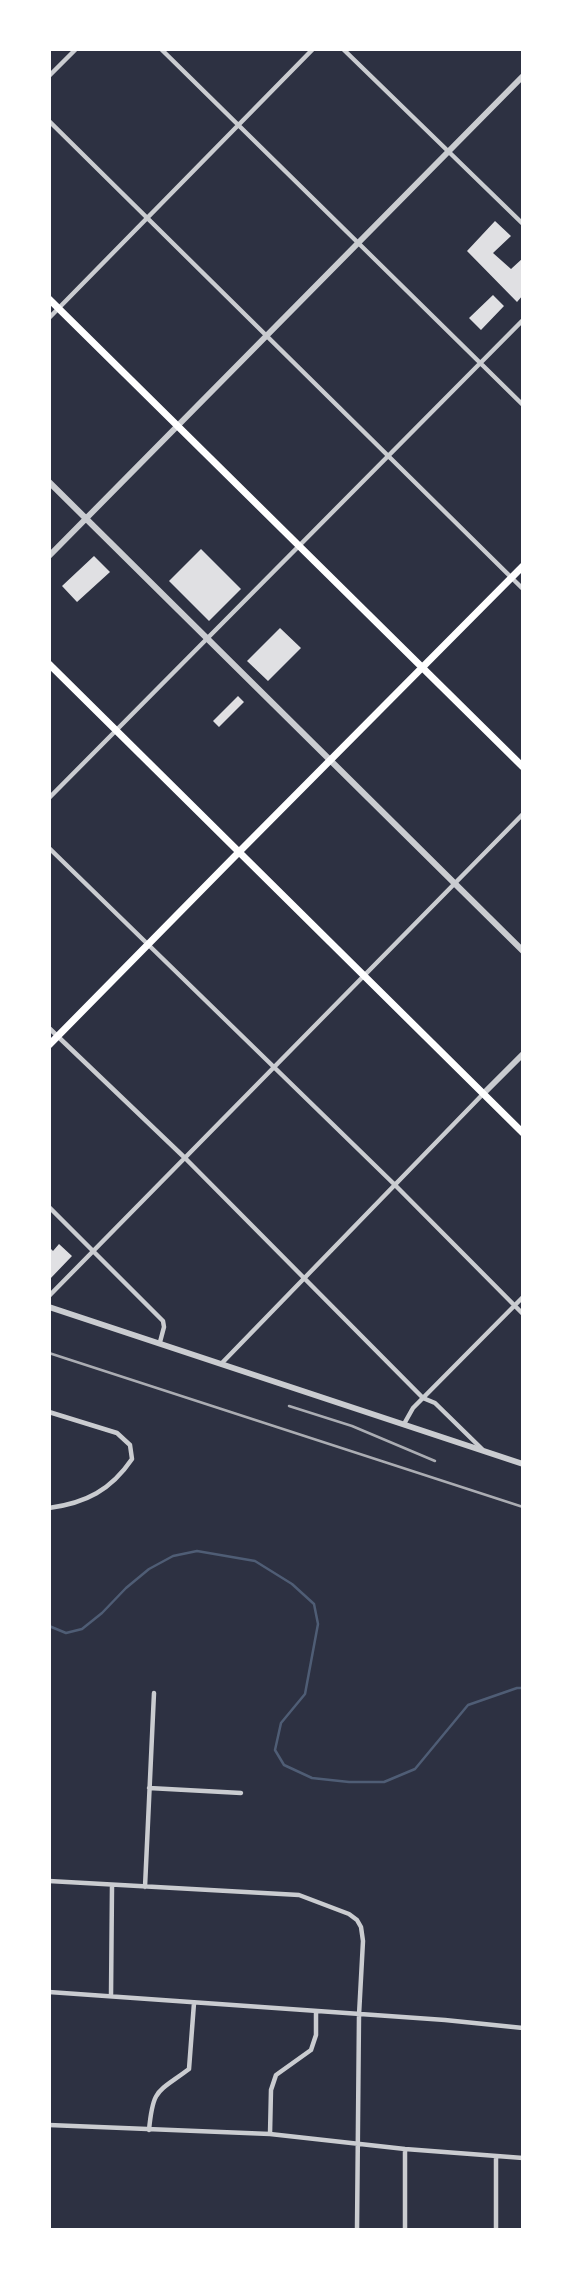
<!DOCTYPE html>
<html>
<head>
<meta charset="utf-8">
<style>
  body { margin:0 }
  #map { position:relative; width:572px; height:2279px; overflow:hidden; background:#2d3142; font-family:Overpass,sans-serif }
  canvas { display:block }
  .frame { position:absolute; inset:0; border:51px solid #fff; pointer-events:none }
</style>
</head>
<body>
<div id="map">
<canvas width="572" height="2279"></canvas>
<div class="frame"></div>
</div>
<script>
const ctx = document.querySelector('canvas').getContext('2d');
ctx.lineJoin = 'round';
function stroke(path, color, width, dash) { ctx.strokeStyle = color; ctx.lineWidth = width; ctx.lineCap = dash ? 'butt' : 'round'; ctx.setLineDash(dash || []); ctx.stroke(path); }
function fillPath(path, color) { ctx.fillStyle = color; ctx.fill(path, 'evenodd'); }
const stream = new Path2D(`
  M 49,1626 L 66,1633 L 82,1629 L 102,1613 L 126,1588 L 149,1569 L 173,1556 L 197,1551 L 255,1561 L 292,1584 L 314,1604 L 318,1624 L 305,1694 L 281,1723 L 275,1750 L 284,1765 L 312,1778 L 349,1782 L 384,1782 L 415,1769 L 468,1705 L 517,1688 L 523,1688`);
const building = new Path2D(`
  M 495,221 L 511,236 L 493,253 L 511,269 L 523,258 L 523,295 L 517,302 L 467,251 Z
  M 493,295 L 504,306 L 481,330 L 469,318 Z
  M 201,549 L 241,589 L 209,621 L 169,581 Z
  M 94,556 L 110,572 L 77,602 L 62,586 Z
  M 280,628 L 301,648 L 268,681 L 247,661 Z
  M 238,696 L 244,702 L 219,727 L 213,721 Z
  M 59,1244 L 72,1256 L 49,1280 L 49,1247 L 53,1251 Z`);
const minor = new Path2D(`
  M 161,49 L 523,405
  M 343,49 L 523,224
  M 49,76 L 76,49
  M 49,121 L 523,589
  M 49,318 L 313,49
  M 49,798 L 523,320
  M 49,848 L 395,1185 L 523,1314
  M 49,1028 L 185,1158 L 423,1398 L 435,1403 L 482,1449
  M 49,1207 L 163,1321 L 164,1327 L 160,1342
  M 49,1296 L 523,814
  M 221,1364 L 483,1094
  M 49,1412 L 117,1433 L 130,1445 L 132,1459 C 111,1490 86,1503 49,1508
  M 404,1424 L 413,1408 L 523,1297
  M 149,1788 L 241,1793
  M 49,1881 L 299,1895 L 349,1914 L 357,1920 L 361,1927 L 363,1941 L 359,2015 L 357,2230
  M 145,1887 L 154,1693
  M 49,1992 L 445,2020 L 523,2028
  M 111,1996 L 112,1886
  M 49,2125 L 270,2134 L 405,2149 L 523,2158
  M 149,2130 C 153,2088 157,2093 189,2069 L 194,2003
  M 270,2134 L 271,2090 L 276,2075 L 311,2050 L 316,2035 L 316,2011
  M 405,2149 L 405,2230
  M 496,2156 L 496,2230`);
const tertiary = new Path2D(`
  M 49,482 L 523,951
  M 49,556 L 523,76
  M 483,1094 L 523,1054
  M 49,1307 L 523,1464`);
const secondary = new Path2D(`
  M 49,1045 L 238,853`);
const primary = new Path2D(`
  M 49,299 L 523,767
  M 49,664 L 523,1133
  M 238,853 L 523,566`);
const rail = new Path2D(`
  M 49,1353 L 523,1507
  M 289,1406 L 352,1426 L 435,1461`);
stroke(stream, '#4f5d75', 2.5);
fillPath(building, '#e0e0e3');
stroke(minor, '#caccd0', 4.5);
stroke(tertiary, '#caccd0', 6);
stroke(secondary, '#fff', 7);
stroke(primary, '#fff', 7);
stroke(rail, '#abadb3', 2.5);
</script>
</body>
</html>
